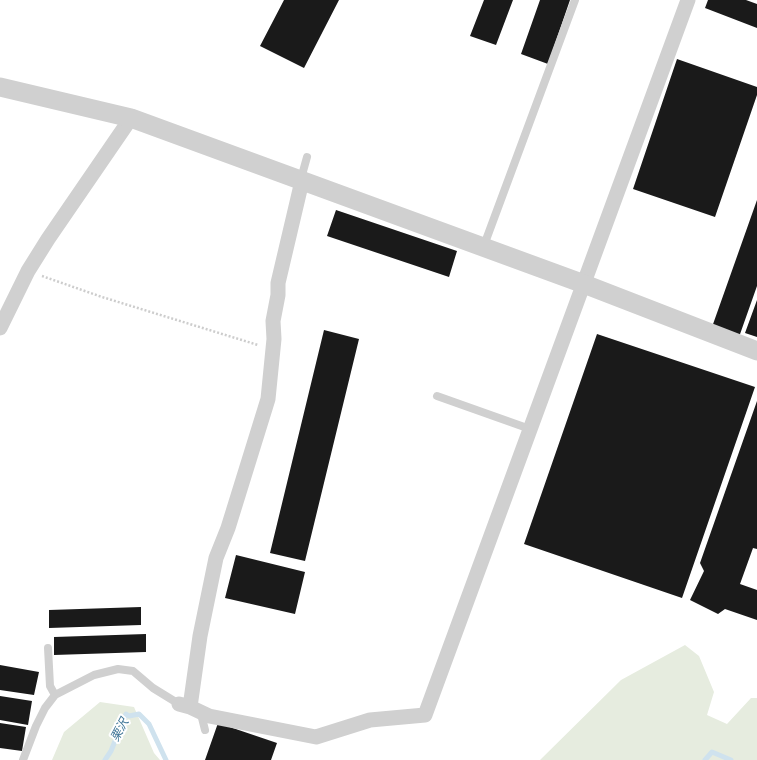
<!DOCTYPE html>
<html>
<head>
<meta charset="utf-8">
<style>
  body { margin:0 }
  canvas { display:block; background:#fff }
</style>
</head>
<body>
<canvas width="757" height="760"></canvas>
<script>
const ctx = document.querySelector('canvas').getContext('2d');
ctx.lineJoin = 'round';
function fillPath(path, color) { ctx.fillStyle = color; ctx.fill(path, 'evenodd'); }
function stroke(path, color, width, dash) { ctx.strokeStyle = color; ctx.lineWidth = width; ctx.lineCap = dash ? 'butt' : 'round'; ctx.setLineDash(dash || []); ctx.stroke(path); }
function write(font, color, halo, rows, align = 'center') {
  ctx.font = font + ' Figtree,"Noto Sans JP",sans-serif'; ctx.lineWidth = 4; ctx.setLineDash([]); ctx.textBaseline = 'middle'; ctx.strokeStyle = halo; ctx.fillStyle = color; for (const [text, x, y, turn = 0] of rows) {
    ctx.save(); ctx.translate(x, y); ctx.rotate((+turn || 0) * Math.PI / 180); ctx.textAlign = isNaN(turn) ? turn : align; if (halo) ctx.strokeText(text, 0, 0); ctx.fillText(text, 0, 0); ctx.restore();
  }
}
const green = new Path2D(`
  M 685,645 L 699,656 L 714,692 L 707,715 L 727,724 L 751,698 L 757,698 L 757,760 L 540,760 L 621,680 Z
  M 100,702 L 134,707 L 154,753 L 160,760 L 52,760 L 64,732 Z`);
const stream = new Path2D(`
  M 105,760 L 111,751 L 126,714 L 129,716 L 139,714 L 149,724 L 166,760
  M 705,760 L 712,752 L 731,760`);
const building = new Path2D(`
  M 284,0 L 339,0 L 304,68 L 260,46 Z
  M 484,0 L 513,0 L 496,45 L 470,36 Z
  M 540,0 L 570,0 L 548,64 L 521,54 Z
  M 708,0 L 746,0 L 757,4 L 757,28 L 705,8 Z
  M 677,59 L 757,87 L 757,95 L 715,217 L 633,189 Z
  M 757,200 L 757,286 L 739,337 L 712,327 Z
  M 336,210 L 457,251 L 449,277 L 327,236 Z
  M 757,300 L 757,337 L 745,333 Z
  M 324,330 L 359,339 L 305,561 L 270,553 Z
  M 597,334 L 755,387 L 682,598 L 524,544 Z
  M 757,401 L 757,549 L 753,548 L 740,584 L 757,590 L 757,620 L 725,609 L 718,614 L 690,600 L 704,571 L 700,563 Z
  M 236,555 L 305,572 L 295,614 L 225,598 Z
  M 141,607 L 141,625 L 49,628 L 49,610 Z
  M 146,634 L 146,652 L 54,655 L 54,637 Z
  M 0,665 L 39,672 L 34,695 L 0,690 Z
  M 0,696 L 32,701 L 28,725 L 0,720 Z
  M 0,723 L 26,727 L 22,751 L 0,748 Z
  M 218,723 L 277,743 L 271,760 L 205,760 Z`);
const path = new Path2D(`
  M 42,276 L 102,297 L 258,345`);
const service = new Path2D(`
  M 302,180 L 302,175 L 307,157
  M 483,248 L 575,0
  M 437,396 L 530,429
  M 48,648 L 50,686 L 55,695
  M 204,714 L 202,718 L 205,730
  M 23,760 L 36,726 L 45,708 L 55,695 L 94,675 L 118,669 L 133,671 L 153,688 L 179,704`);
const minor = new Path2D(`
  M 0,328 L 28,271 L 48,239 L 131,118
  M 179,704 L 190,707 L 209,716 L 316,737 L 370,720 L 425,715 L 688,0
  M 190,707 L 200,636 L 216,558 L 228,528 L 268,399 L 274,339 L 273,321 L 278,295 L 278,283 L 302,181`);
const tertiary = new Path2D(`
  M 0,87 L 131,118 L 584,284 L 757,351`);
const waterNames = [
  ["栗沢",120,730,-62]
];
fillPath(green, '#e6ecdf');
stroke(stream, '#cfe2ee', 5);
fillPath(building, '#1a1a1a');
stroke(path, '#cdcdcd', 2.5, [2, 2]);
stroke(service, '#d0d0d0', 8);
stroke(minor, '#d0d0d0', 15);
stroke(tertiary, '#d0d0d0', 19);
write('italic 12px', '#3f7597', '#fff', waterNames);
</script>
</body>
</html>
